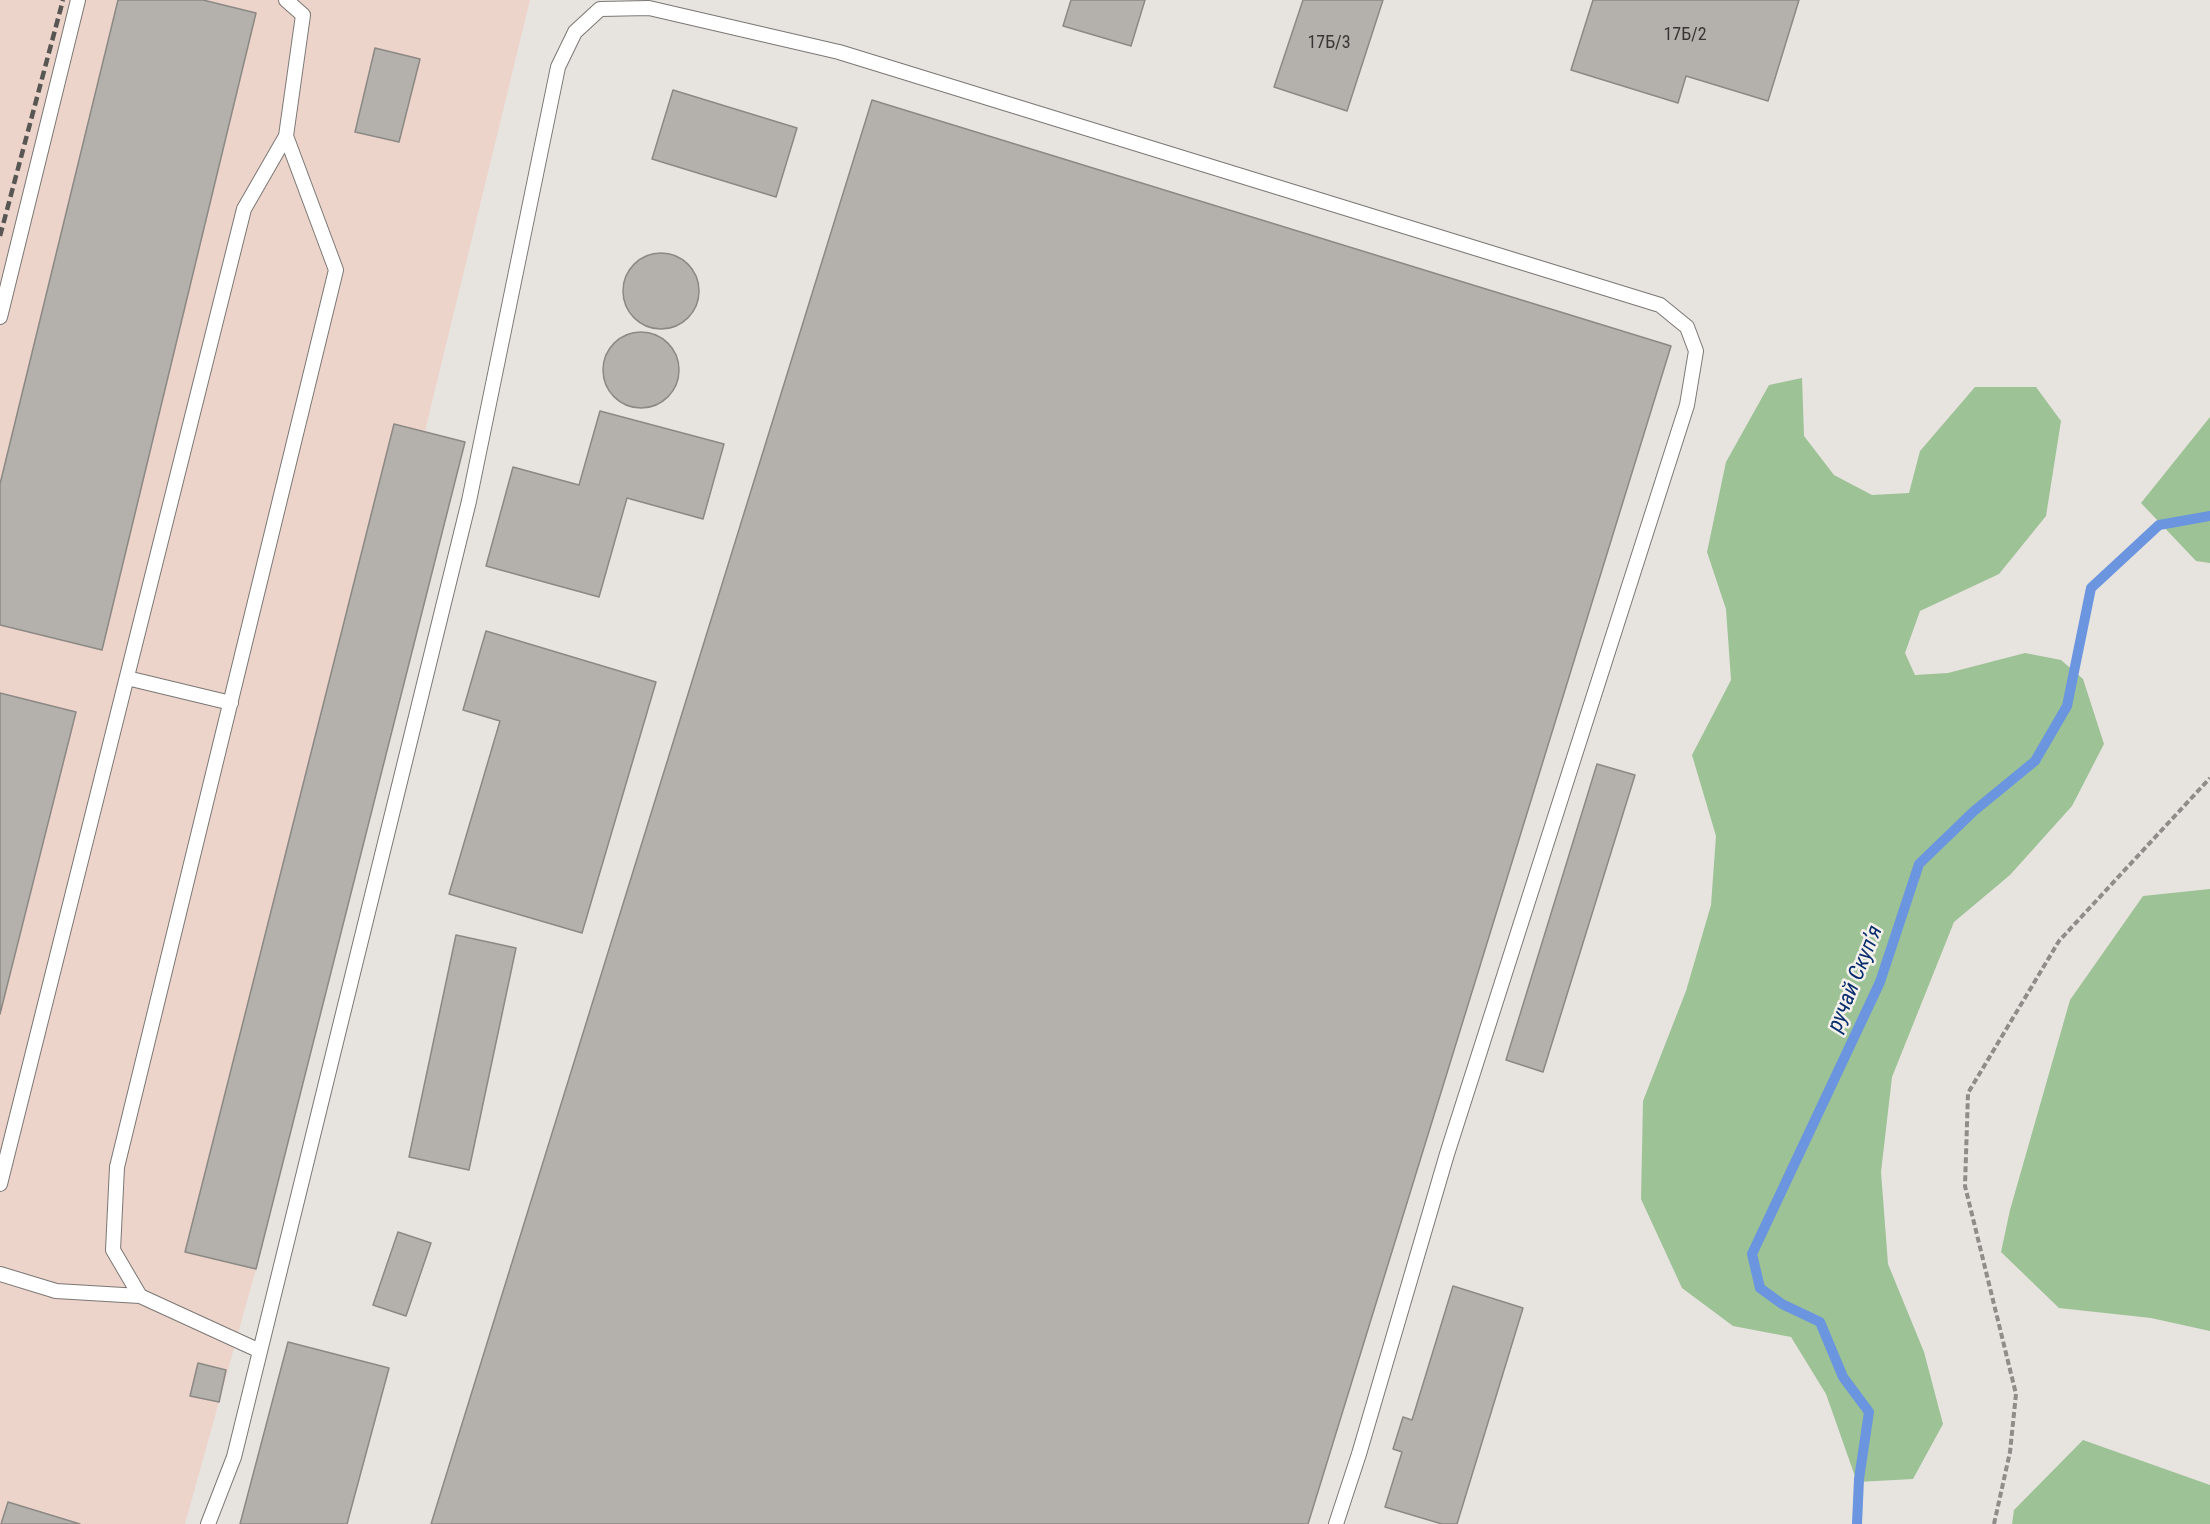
<!DOCTYPE html>
<html>
<head>
<meta charset="utf-8">
<style>
  body { margin:0 }
  canvas { display:block; background:#e7e3df }
</style>
</head>
<body>
<canvas width="2210" height="1524"></canvas>
<script>
const ctx = document.querySelector('canvas').getContext('2d');
ctx.lineJoin = 'round';
function fillPath(path, color) { ctx.fillStyle = color; ctx.fill(path, 'evenodd'); }
function stroke(path, color, width, dash) { ctx.strokeStyle = color; ctx.lineWidth = width; ctx.lineCap = dash ? 'butt' : 'round'; ctx.setLineDash(dash || []); ctx.stroke(path); }
function write(font, color, halo, rows, align = 'center') {
  ctx.font = font + ' "Roboto Condensed",sans-serif'; ctx.lineWidth = 5; ctx.setLineDash([]); ctx.textBaseline = 'middle'; ctx.strokeStyle = halo; ctx.fillStyle = color; for (const [text, x, y, turn = 0] of rows) {
    ctx.save(); ctx.translate(x, y); ctx.rotate((+turn || 0) * Math.PI / 180); ctx.textAlign = isNaN(turn) ? turn : align; if (halo) ctx.strokeText(text, 0, 0); ctx.fillText(text, 0, 0); ctx.restore();
  }
}
const industrial = new Path2D(`
  M 0,0 L 530,0 L 425,431 L 465,442 L 256,1269 L 185,1524 L 0,1524 Z`);
const green = new Path2D(`
  M 1802,378 L 1804,436 L 1834,475 L 1872,495 L 1909,493 L 1920,451 L 1975,387 L 2036,387 L 2061,421 L 2046,516 L 1999,574 L 1920,611 L 1905,653 L 1915,675 L 1948,673 L 2025,653 L 2061,660 L 2083,679 L 2104,744 L 2072,806 L 2010,875 L 1954,922 L 1892,1077 L 1881,1172 L 1888,1264 L 1924,1352 L 1943,1424 L 1913,1479 L 1857,1482 L 1826,1394 L 1791,1337 L 1733,1326 L 1682,1288 L 1641,1199 L 1643,1101 L 1686,991 L 1711,905 L 1716,836 L 1692,755 L 1731,680 L 1726,609 L 1707,552 L 1726,462 L 1769,385 Z
  M 2210,417 L 2210,563 L 2196,561 L 2141,503 Z
  M 2210,889 L 2210,1331 L 2151,1318 L 2059,1308 L 2001,1252 L 2010,1210 L 2070,1000 L 2143,896 Z
  M 2083,1440 L 2210,1485 L 2210,1524 L 2012,1524 L 2014,1510 Z`);
const stream = new Path2D(`
  M 1857,1524 L 1859,1479 L 1869,1412 L 1843,1377 L 1820,1322 L 1782,1304 L 1760,1288 L 1752,1254 L 1880,982 L 1919,864 L 1974,811 L 2035,761 L 2067,706 L 2091,588 L 2159,525 L 2210,516`);
const building = new Path2D(`
  M 118,0 L 203,0 L 256,13 L 102,650 L 0,625 L 0,484 Z
  M 1071,0 L 1145,0 L 1131,46 L 1063,26 Z
  M 1303,0 L 1383,0 L 1347,111 L 1274,87 Z
  M 1593,0 L 1799,0 L 1768,101 L 1686,76 L 1678,103 L 1571,70 Z
  M 375,48 L 420,59 L 399,142 L 355,132 Z
  M 673,90 L 797,128 L 776,197 L 652,159 Z
  M 872,100 L 1671,346 L 1308,1524 L 431,1524 Z
  M623 291a38 38 0 1 1 76 0a38 38 0 1 1-76 0Z
  M603 370a38 38 0 1 1 76 0a38 38 0 1 1-76 0Z
  M 600,411 L 724,444 L 703,519 L 627,498 L 599,597 L 486,566 L 513,467 L 579,485 Z
  M 394,424 L 465,442 L 256,1269 L 185,1252 Z
  M 486,631 L 656,682 L 582,933 L 449,894 L 500,721 L 463,710 Z
  M 0,693 L 76,712 L 0,1014 Z
  M 1597,764 L 1635,775 L 1543,1072 L 1506,1060 Z
  M 456,935 L 516,948 L 469,1170 L 409,1157 Z
  M 398,1232 L 431,1243 L 406,1316 L 373,1305 Z
  M 1453,1286 L 1523,1308 L 1457,1524 L 1442,1524 L 1385,1507 L 1402,1452 L 1393,1449 L 1403,1417 L 1412,1420 Z
  M 288,1342 L 389,1368 L 347,1524 L 240,1524 Z
  M 198,1363 L 226,1370 L 219,1402 L 190,1396 Z
  M 8,1502 L 80,1524 L 1,1524 Z`);
const path = new Path2D(`
  M 1994,1524 L 2010,1452 L 2016,1394 L 1965,1186 L 1968,1093 L 2059,941 L 2210,778`);
const service = new Path2D(`
  M 0,317 L 78,0
  M 127,678 L 231,703
  M 0,1184 L 244,209 L 286,136
  M 0,1274 L 56,1291 L 140,1296 L 260,1351
  M 140,1296 L 113,1250 L 117,1167 L 336,270 L 286,136 L 303,15 L 286,0
  M 208,1524 L 234,1457 L 469,501 L 558,67 L 575,32 L 600,9 L 649,8 L 839,52 L 1660,305 L 1687,327 L 1696,351 L 1687,405 L 1447,1154 L 1359,1454 L 1336,1524`);
const rail = new Path2D(`
  M 0,236 L 63,0`);
const numberNames = [
  ["17Б/2",1685,35],
  ["17Б/3",1329,43]
];
const waterNames = [
  ["ручай Скупʼя",1856,979,-68]
];
fillPath(industrial, '#ecd4cb');
fillPath(green, '#9dc296');
stroke(stream, '#6b95de', 10);
fillPath(building, '#b4b0ac');
stroke(building, '#8c8985', 1.5);
stroke(service, '#7b7774', 16);
stroke(path, '#8f8c89', 4, [6, 3]);
stroke(service, '#fff', 14);
stroke(rail, '#585653', 4.5, [9, 4.5]);
write('18px', '#383634', null, numberNames);
write('italic 22px', '#082d6d', '#f4f0ec', waterNames);
</script>
</body>
</html>
